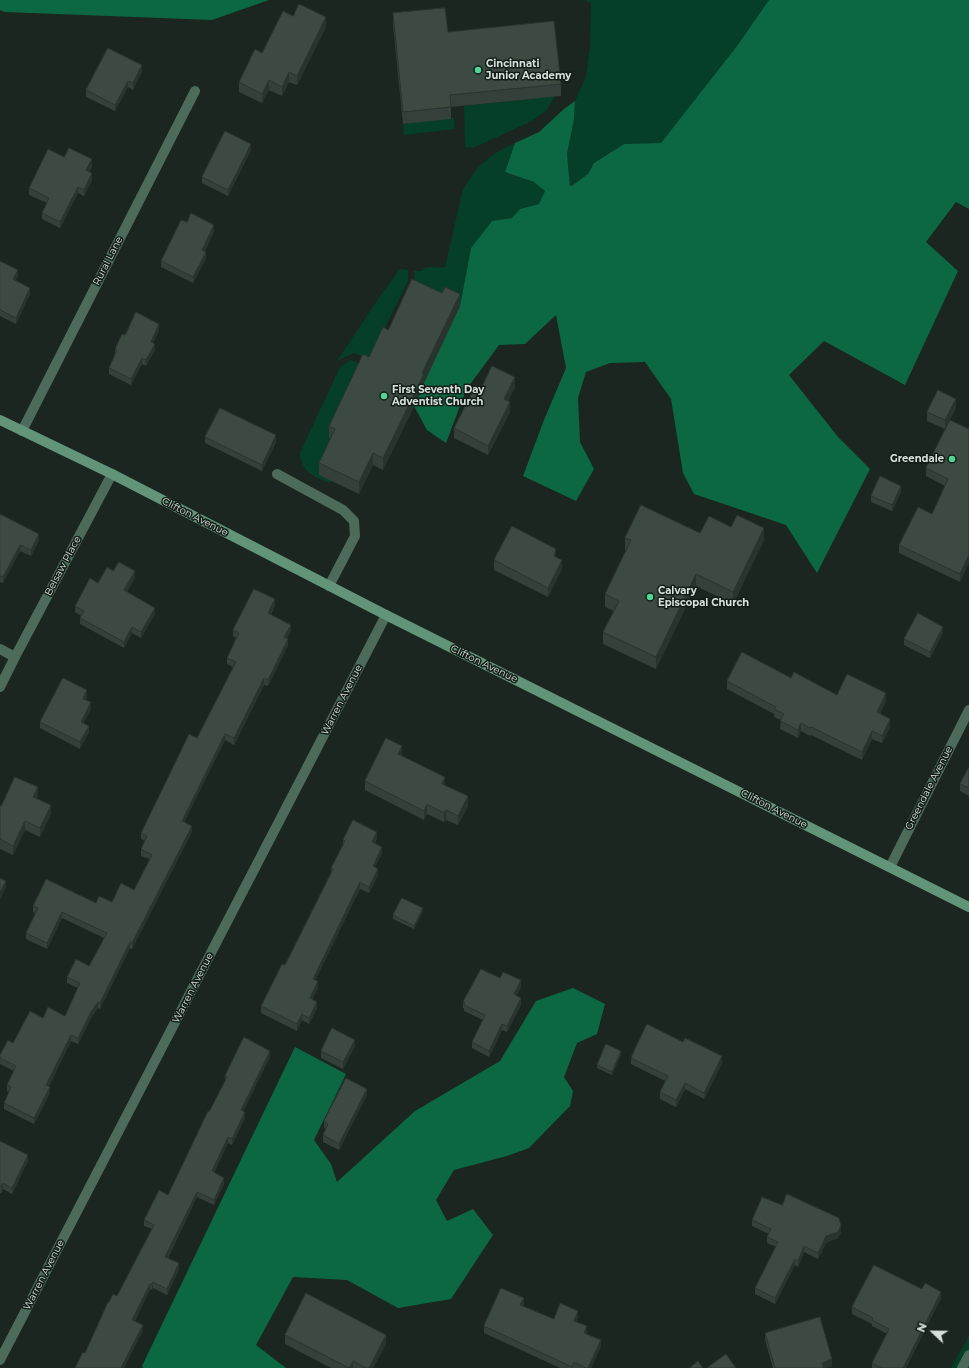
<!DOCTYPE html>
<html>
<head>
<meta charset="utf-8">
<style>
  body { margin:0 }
  #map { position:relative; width:969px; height:1368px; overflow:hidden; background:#1a261f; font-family:Montserrat,sans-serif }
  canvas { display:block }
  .north { position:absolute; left:913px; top:1312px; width:40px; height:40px; -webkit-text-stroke:3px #111d16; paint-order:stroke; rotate:292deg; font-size:11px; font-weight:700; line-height:16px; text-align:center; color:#d8e0db }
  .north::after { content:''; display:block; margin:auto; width:14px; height:18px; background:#d8e0db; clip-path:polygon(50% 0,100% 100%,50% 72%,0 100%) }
</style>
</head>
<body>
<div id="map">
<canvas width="969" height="1368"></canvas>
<div class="north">N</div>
</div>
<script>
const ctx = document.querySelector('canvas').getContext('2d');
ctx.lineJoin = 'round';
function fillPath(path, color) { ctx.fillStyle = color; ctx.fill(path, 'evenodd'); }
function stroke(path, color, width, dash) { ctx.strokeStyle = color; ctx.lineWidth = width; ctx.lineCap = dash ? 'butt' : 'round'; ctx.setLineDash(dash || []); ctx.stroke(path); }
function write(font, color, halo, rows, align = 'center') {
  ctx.font = font + ' Montserrat,sans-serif'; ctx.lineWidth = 3; ctx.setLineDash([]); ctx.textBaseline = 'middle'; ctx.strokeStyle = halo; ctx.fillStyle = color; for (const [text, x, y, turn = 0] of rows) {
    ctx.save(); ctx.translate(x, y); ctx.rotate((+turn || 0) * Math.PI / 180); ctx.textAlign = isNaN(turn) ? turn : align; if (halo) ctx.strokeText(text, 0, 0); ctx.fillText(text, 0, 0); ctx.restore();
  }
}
const green = new Path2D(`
  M 584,0 L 769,0 L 737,46 L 661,143 L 624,144 L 594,163 L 588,174 L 573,185 L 570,186 L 567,154 L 574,119 L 575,101 L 586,76 L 590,47 L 591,3 Z
  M 555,96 L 546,111 L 532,121 L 473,148 L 465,147 L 464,106 Z
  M 454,118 L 455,129 L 404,135 L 403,124 Z
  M 515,143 L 505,172 L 534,182 L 545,191 L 539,204 L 520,209 L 512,218 L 492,221 L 471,248 L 460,306 L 415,282 L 414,271 L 422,271 L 424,268 C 431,266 438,268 445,267 L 462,193 C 472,169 491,153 515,143 Z
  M 400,269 L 408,270 L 408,281 L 372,354 L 366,358 L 354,353 L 337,361 L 380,296 Z
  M 351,360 L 363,366 L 335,441 L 331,481 L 330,483 C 313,476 302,473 300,453 L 340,367 Z
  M 969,1336 L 969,1368 L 951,1368 Z`);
const forest = new Path2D(`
  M 0,0 L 269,0 L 212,20 L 5,12 L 0,10 Z
  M 769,0 L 969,0 L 969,209 L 956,202 L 926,242 L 958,271 L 905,385 L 824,341 L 789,375 L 838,437 L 870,469 L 817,573 L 786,525 L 694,494 L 683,473 L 671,399 L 645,362 L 610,363 L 586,372 L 578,398 L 580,442 L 594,469 L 576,501 L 523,476 L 544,420 L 566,368 L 556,315 L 525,344 L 499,345 L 466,390 L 446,443 L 427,430 L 414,406 L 423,386 L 418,383 L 460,306 L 471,248 L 492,221 L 512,218 L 520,209 L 539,204 L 545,191 L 534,182 L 505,172 L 515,143 L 539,132 L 564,109 L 575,101 L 574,119 L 567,154 L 570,186 L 573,185 L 588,174 L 594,163 L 624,144 L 661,143 L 737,46 Z
  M 573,988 L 605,1004 L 597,1034 L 577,1043 L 564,1077 L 573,1091 L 570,1106 L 529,1148 L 507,1156 L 454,1170 L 436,1200 L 447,1221 L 473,1209 L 493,1235 L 451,1299 L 398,1308 L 347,1280 L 293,1277 L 256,1345 L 286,1368 L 143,1368 L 142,1366 L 295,1047 L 346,1074 L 314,1140 L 331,1164 L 337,1182 L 415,1111 L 500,1061 L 536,1001 Z`);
const lane = new Path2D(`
  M 277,474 L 343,510 L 354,521 L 355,536 L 329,586
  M 962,1368 L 969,1355`);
const street = new Path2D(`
  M 22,431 L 195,91
  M 0,649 L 15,657 L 0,687
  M 15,657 L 112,474
  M 890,867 L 969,710
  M 0,1360 L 386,615`);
const secondary = new Path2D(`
  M 0,420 L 112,474 L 386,615 L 969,907`);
const wall = new Path2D(`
  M 393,13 L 448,32 L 561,84 L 561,96 L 451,107 L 451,119 L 403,124 L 393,25 Z
  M 293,16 L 326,27 L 297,85 L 289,82 L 282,96 L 269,90 L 262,103 L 239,92 L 239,82 Z
  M 142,71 L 133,90 L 128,87 L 115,111 L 86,97 L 86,90 Z
  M 251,150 L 228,196 L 202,183 L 202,177 Z
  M 64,157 L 92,166 L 89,172 L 92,180 L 84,196 L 78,193 L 60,228 L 42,219 L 42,213 L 47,203 L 29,195 L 29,188 Z
  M 187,222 L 214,231 L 205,251 L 206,258 L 193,283 L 161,267 L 161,261 Z
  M 0,261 L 18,276 L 16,280 L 30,294 L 16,324 L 0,316 Z
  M 460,306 L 424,383 L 424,386 L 383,470 L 373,465 L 359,494 L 319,475 L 319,463 L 331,439 L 329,438 L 329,426 L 369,357 L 388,330 Z
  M 159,330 L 153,343 L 155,350 L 146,366 L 142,364 L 131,385 L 109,374 L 109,368 L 115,355 L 115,349 L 125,335 Z
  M 515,387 L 508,401 L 510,412 L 488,455 L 454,438 L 454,428 L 481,388 Z
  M 956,408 L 945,429 L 927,421 L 927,412 Z
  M 969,429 L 960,582 L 899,553 L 899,545 L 932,514 L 945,486 L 926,476 L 926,468 Z
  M 205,437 L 276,442 L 262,471 L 205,443 Z
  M 901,492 L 892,511 L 871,502 L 871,496 Z
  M 0,514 L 39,540 L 31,556 L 20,551 L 3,583 L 0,582 Z
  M 731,527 L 764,540 L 733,604 L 696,586 L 656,669 L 603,644 L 603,632 L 614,611 L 605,607 L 605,594 L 626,550 L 625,550 L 625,538 L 700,533 Z
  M 556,557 L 562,569 L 548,597 L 494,570 L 494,560 Z
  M 113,571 L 135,578 L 127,592 L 155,614 L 141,638 L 132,633 L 124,648 L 80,624 L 80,618 L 81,616 L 75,612 L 75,606 L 98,583 Z
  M 275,605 L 271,615 L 291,631 L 287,638 L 288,645 L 268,686 L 264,685 L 234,745 L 225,740 L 184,822 L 192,832 L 132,949 L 130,948 L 100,1009 L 98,1008 L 91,1018 L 78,1044 L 71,1041 L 49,1086 L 50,1093 L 34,1124 L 4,1109 L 4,1103 L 9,1092 L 7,1091 L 7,1085 L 14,1071 L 0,1064 L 0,1055 L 43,1018 L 65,1016 L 78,988 L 67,983 L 67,977 L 89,966 L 104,938 L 62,918 L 47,949 L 26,939 L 26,933 L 35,913 L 33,912 L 33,906 L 112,902 L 134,890 L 150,859 L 141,856 L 141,849 L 145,841 L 141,839 L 141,833 L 197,738 L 233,667 L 227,664 L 227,658 L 236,638 L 233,636 L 233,630 Z
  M 943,633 L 930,658 L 904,645 L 904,639 Z
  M 791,678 L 837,695 L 886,701 L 880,714 L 890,727 L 882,743 L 872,739 L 862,760 L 811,735 L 810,736 L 801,731 L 798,738 L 780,729 L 781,720 L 774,717 L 774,714 L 727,689 L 727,681 Z
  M 87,697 L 86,700 L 91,709 L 83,723 L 89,732 L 80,749 L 40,728 L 40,722 Z
  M 402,756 L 445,785 L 468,806 L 458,825 L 446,820 L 444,822 L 427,814 L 424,820 L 365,790 L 365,781 Z
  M 969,767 L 969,796 L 960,791 L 960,784 Z
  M 38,797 L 37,799 L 51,814 L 40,837 L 25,830 L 13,855 L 0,849 L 0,805 L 1,806 Z
  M 377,839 L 375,843 L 382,853 L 375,867 L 378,875 L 369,893 L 360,889 L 315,980 L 318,988 L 312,999 L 317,1008 L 309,1024 L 302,1020 L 297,1031 L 261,1013 L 261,1006 L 285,965 L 331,873 L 331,868 L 343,845 L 343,840 Z
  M 423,911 L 414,929 L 393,919 L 393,915 Z
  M 500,978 L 521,987 L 516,996 L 521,1005 L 507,1032 L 502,1030 L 489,1057 L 472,1048 L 472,1042 L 483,1020 L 464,1011 L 464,1008 L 463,1008 L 463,1002 Z
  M 355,1046 L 343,1069 L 321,1058 L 321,1051 Z
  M 621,1054 L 612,1075 L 597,1068 L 597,1065 Z
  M 270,1057 L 243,1111 L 245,1118 L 232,1145 L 228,1143 L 214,1173 L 224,1184 L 214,1205 L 197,1197 L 168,1258 L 179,1269 L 167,1295 L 153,1288 L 152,1290 L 150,1289 L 135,1321 L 143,1331 L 85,1353 L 109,1302 L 117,1296 L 152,1229 L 144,1226 L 144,1220 L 168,1195 L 225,1082 L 225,1076 Z
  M 631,1058 L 722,1063 L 704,1099 L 685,1089 L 676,1107 L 660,1099 L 660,1092 L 665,1081 L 631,1064 Z
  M 367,1095 L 339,1150 L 323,1142 L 323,1135 L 326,1129 L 324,1128 L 324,1121 Z
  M 0,1141 L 28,1161 L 12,1194 L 3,1189 L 1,1193 L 0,1193 Z
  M 752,1220 L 841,1232 L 838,1238 L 826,1243 L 818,1259 L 804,1252 L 798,1267 L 795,1265 L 775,1304 L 755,1294 L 755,1288 L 776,1247 L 767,1243 L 767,1237 L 769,1234 L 752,1226 Z
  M 922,1289 L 941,1298 L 906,1368 L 872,1368 L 872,1363 L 887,1334 L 872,1326 L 872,1324 L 852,1314 L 852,1307 Z
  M 524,1304 L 523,1306 L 554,1319 L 578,1317 L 576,1322 L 587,1333 L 587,1334 L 601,1346 L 591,1368 L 560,1368 L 484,1333 L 484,1326 Z
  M 765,1333 L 832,1366 L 825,1368 L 773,1368 L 765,1340 Z
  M 285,1335 L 386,1344 L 373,1368 L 331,1368 L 285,1344 Z`);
const shadedWall = new Path2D(`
  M 326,17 L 326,27 L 297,85 L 297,76 Z
  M 142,65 L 142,71 L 133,90 L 133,83 Z
  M 289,72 L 289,82 L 282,96 L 282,87 Z
  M 269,80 L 269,90 L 262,103 L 262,94 Z
  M 128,81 L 128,87 L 115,111 L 115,105 Z
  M 251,144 L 251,150 L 228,196 L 228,190 Z
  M 92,159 L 92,166 L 86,177 L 86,170 Z
  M 92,173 L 92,180 L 84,196 L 84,190 Z
  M 78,187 L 78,193 L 60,228 L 60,222 Z
  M 214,225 L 214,231 L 202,256 L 202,250 Z
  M 206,252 L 206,258 L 193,283 L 193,277 Z
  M 18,270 L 18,276 L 13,285 L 13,279 Z
  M 30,288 L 30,294 L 16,324 L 16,318 Z
  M 460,294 L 460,306 L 424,383 L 424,386 L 383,470 L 383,458 L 422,373 Z
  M 159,324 L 159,330 L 151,348 L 151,342 Z
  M 155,344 L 155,350 L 146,366 L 146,360 Z
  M 142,358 L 142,364 L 131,385 L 131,379 Z
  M 515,377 L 515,387 L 504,408 L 504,399 Z
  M 956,399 L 956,408 L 945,429 L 945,420 Z
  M 510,402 L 510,412 L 488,455 L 488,446 Z
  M 276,435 L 276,442 L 262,471 L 262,465 Z
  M 373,453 L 373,465 L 359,494 L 359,482 Z
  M 901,486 L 901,492 L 892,511 L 892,505 Z
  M 764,528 L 764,540 L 733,604 L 733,592 Z
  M 39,534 L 39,540 L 31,556 L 31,550 Z
  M 20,545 L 20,551 L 3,583 L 3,577 Z
  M 556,549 L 556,558 L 554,556 Z
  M 969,555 L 969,563 L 960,582 L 960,574 Z
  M 562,560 L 562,569 L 548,597 L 548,588 Z
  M 135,571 L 135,578 L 124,597 L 124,590 Z
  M 696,574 L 696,586 L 656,669 L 656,657 Z
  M 275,599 L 275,605 L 268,619 L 268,613 Z
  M 155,608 L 155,614 L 141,638 L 141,632 Z
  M 291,625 L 291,631 L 284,644 L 284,637 Z
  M 132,627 L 132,633 L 124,648 L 124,642 Z
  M 943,627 L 943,633 L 930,658 L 930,652 Z
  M 288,639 L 288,645 L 268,686 L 268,680 Z
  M 264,678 L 264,685 L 234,745 L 234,738 Z
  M 87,690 L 87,697 L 83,705 L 83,699 Z
  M 886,693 L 886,701 L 877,720 L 877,712 Z
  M 91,702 L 91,709 L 81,728 L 81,722 Z
  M 890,719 L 890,727 L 882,743 L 882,736 Z
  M 801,723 L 801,731 L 798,738 L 798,730 Z
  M 89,726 L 89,732 L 80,749 L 80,742 Z
  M 872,731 L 872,739 L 862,760 L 862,752 Z
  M 225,734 L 225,740 L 182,827 L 182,821 Z
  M 402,746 L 402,756 L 398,763 L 398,754 Z
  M 445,777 L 445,787 L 442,784 Z
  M 38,787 L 38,797 L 33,806 L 33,797 Z
  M 468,796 L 468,806 L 458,825 L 458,816 Z
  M 427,804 L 427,814 L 424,820 L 424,811 Z
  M 51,805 L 51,814 L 40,837 L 40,828 Z
  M 446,810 L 446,820 L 444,822 L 444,813 Z
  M 25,821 L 25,830 L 13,855 L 13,846 Z
  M 192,826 L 192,832 L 132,949 L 132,943 Z
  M 377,832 L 377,839 L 372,848 L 372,842 Z
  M 382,847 L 382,853 L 373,872 L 373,866 Z
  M 378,869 L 378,875 L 369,893 L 369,887 Z
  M 6,881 L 6,887 L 0,900 L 0,893 Z
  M 360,882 L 360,889 L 313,985 L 313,979 Z
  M 423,908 L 423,911 L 414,929 L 414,926 Z
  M 62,912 L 62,918 L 47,949 L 47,943 Z
  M 130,942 L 130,948 L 100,1009 L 100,1003 Z
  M 521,980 L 521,987 L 514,1001 L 514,994 Z
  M 318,981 L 318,988 L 310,1004 L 310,998 Z
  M 521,998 L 521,1005 L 507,1032 L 507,1026 Z
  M 98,1002 L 98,1008 L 91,1018 L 78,1044 L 78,1038 L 91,1012 Z
  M 317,1002 L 317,1008 L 309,1024 L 309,1018 Z
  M 302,1014 L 302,1020 L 297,1031 L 297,1024 Z
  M 502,1024 L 502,1030 L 489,1057 L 489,1051 Z
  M 71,1035 L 71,1041 L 46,1091 L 46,1085 Z
  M 355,1040 L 355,1046 L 343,1069 L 343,1062 Z
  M 270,1051 L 270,1057 L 241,1116 L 241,1110 Z
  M 621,1051 L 621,1054 L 612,1075 L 612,1072 Z
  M 722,1056 L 722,1063 L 704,1099 L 704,1093 Z
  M 685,1083 L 685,1089 L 676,1107 L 676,1100 Z
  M 50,1087 L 50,1093 L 34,1124 L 34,1118 Z
  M 367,1089 L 367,1095 L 339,1150 L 339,1144 Z
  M 245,1112 L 245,1118 L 232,1145 L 232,1139 Z
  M 228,1137 L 228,1143 L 212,1177 L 212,1171 Z
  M 28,1155 L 28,1161 L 12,1194 L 12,1188 Z
  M 224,1178 L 224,1184 L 214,1205 L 214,1200 Z
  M 3,1183 L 3,1189 L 1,1193 L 1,1187 Z
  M 197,1192 L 197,1197 L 165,1262 L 165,1257 Z
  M 841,1225 L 841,1232 L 838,1238 L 826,1243 L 818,1259 L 818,1253 L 826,1236 Z
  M 804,1246 L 804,1252 L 798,1267 L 798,1261 Z
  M 795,1259 L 795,1265 L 775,1304 L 775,1298 Z
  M 179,1263 L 179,1269 L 167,1295 L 167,1289 Z
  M 153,1282 L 153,1288 L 152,1290 L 152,1284 Z
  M 150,1284 L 150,1289 L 132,1326 L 132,1320 Z
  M 941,1292 L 941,1298 L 906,1368 L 903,1368 Z
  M 524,1298 L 524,1304 L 520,1311 L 520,1305 Z
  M 578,1311 L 578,1317 L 574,1327 L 574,1321 Z
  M 143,1325 L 143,1331 L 124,1368 L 121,1368 Z
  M 587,1326 L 587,1333 L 584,1339 L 584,1333 Z
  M 386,1335 L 386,1344 L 373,1368 L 369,1368 Z
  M 601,1340 L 601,1346 L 591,1368 L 588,1368 Z
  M 832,1359 L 832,1366 L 825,1368 L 822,1368 L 822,1363 Z
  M 353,1361 L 353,1368 L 350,1368 Z`);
const building = new Path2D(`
  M 299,4 L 326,17 L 297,76 L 289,72 L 282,87 L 269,80 L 262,94 L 239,82 L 255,49 L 262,53 L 283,11 L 293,16 Z
  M 445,8 L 448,32 L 554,21 L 561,84 L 450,95 L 451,107 L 403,112 L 393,13 Z
  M 108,48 L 142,65 L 133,83 L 128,81 L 115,105 L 86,90 Z
  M 225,131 L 251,144 L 228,190 L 202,177 Z
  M 69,148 L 92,159 L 86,170 L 92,173 L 84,190 L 78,187 L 60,222 L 42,213 L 49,198 L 29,188 L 48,149 L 64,157 Z
  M 191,213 L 214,225 L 202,250 L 206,252 L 193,277 L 161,261 L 181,220 L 187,222 Z
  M 0,261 L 18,270 L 13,279 L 30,288 L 16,318 L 0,310 Z
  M 412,279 L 442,293 L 445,287 L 460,294 L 422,373 L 424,374 L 383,458 L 373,453 L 359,482 L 319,463 L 335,429 L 329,426 L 363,354 L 369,357 L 383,327 L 388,330 Z
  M 136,312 L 159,324 L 151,342 L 155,344 L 146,360 L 142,358 L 131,379 L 109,368 L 117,350 L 115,349 L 122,334 L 125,335 Z
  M 492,366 L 515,377 L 504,399 L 510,402 L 488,446 L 454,428 L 476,385 L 481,388 Z
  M 938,390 L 956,399 L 945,420 L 927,412 Z
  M 220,408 L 276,435 L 262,465 L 205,437 Z
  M 950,420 L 969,429 L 969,555 L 960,574 L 899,545 L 918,507 L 932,514 L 948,479 L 926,468 Z
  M 880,476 L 901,486 L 892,505 L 871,496 Z
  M 641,505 L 700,533 L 709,516 L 731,527 L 737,515 L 764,528 L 733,592 L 696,574 L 656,657 L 603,632 L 619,601 L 605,594 L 631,540 L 625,538 Z
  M 0,514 L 39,534 L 31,550 L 20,545 L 3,577 L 0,576 Z
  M 512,526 L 556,549 L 554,556 L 562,560 L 548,588 L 494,560 Z
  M 119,562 L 135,571 L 124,590 L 155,608 L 141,632 L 132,627 L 124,642 L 80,618 L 84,611 L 75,606 L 90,578 L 98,583 L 107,567 L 113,571 Z
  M 254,589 L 275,599 L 268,613 L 291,625 L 284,637 L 288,639 L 268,680 L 264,678 L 234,738 L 225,734 L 182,821 L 192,826 L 132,943 L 130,942 L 100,1003 L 98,1002 L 91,1012 L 78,1038 L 71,1035 L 46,1085 L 50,1087 L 34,1118 L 4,1103 L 11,1087 L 7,1085 L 16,1066 L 0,1058 L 0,1055 L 8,1040 L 13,1043 L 30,1011 L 43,1018 L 48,1007 L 65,1016 L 80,983 L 67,977 L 76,959 L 89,966 L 107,933 L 62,912 L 47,943 L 26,933 L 38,908 L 33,906 L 46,879 L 96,903 L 99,896 L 112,902 L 121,883 L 134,890 L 152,855 L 141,849 L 147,836 L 141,833 L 189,734 L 197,738 L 236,662 L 227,658 L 239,633 L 233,630 Z
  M 918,613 L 943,627 L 930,652 L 904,639 Z
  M 742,652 L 791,678 L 794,672 L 837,695 L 847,674 L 886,693 L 877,712 L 890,719 L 882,736 L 872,731 L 862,752 L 811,727 L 810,728 L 801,723 L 798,730 L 780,721 L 784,714 L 774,709 L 776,707 L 727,681 Z
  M 63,678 L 87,690 L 83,699 L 91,702 L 81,722 L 89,726 L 80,742 L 40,722 Z
  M 386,738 L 402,746 L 398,754 L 445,777 L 442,784 L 468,796 L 458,816 L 446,810 L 444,813 L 427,804 L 424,811 L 365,781 Z
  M 969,767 L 969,788 L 960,784 Z
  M 15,777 L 38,787 L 33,797 L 51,805 L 40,828 L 25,821 L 13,846 L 0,839 L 0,805 L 1,806 Z
  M 353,820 L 377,832 L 372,842 L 382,847 L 373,866 L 378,869 L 369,887 L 360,882 L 313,979 L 318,981 L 310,998 L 317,1002 L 309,1018 L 302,1014 L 297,1024 L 261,1006 L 282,964 L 285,965 L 333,869 L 331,868 L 345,841 L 343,840 Z
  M 0,878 L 6,881 L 0,893 Z
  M 402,898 L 423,908 L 414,926 L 393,915 Z
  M 481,969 L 500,978 L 503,972 L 521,980 L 514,994 L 521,998 L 507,1026 L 502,1024 L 489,1051 L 472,1042 L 485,1015 L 464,1005 L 465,1002 L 463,1002 Z
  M 647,1024 L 683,1042 L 685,1038 L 722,1056 L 704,1093 L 685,1083 L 676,1100 L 660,1092 L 668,1076 L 631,1058 Z
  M 332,1028 L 355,1040 L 343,1062 L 321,1051 Z
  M 244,1037 L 270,1051 L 241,1110 L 245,1112 L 232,1139 L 228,1137 L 212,1171 L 224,1178 L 214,1200 L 197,1192 L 165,1257 L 179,1263 L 167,1289 L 153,1282 L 152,1284 L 150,1284 L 132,1320 L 143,1325 L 121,1368 L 75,1368 L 83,1352 L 85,1353 L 108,1302 L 109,1302 L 113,1294 L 117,1296 L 154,1225 L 144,1220 L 159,1190 L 168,1195 L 208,1111 L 209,1112 L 227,1077 L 225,1076 Z
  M 606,1044 L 621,1051 L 612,1072 L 597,1065 Z
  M 346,1078 L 367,1089 L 339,1144 L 323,1135 L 328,1124 L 324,1121 Z
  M 0,1141 L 28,1155 L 12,1188 L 3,1183 L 1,1187 L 0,1186 Z
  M 787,1194 L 839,1218 L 841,1225 L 838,1232 L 826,1236 L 818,1253 L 804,1246 L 798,1261 L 795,1259 L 775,1298 L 755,1288 L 778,1242 L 767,1237 L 771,1229 L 752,1220 L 762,1197 L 782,1205 Z
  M 874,1265 L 922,1289 L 925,1283 L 941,1292 L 903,1368 L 882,1368 L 872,1363 L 889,1329 L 872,1320 L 873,1318 L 852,1307 Z
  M 501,1288 L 524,1298 L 520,1305 L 554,1319 L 560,1303 L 578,1311 L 574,1321 L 587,1326 L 584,1333 L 601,1340 L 588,1368 L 586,1368 L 574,1362 L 572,1367 L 484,1326 Z
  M 306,1293 L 386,1335 L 369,1368 L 366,1368 L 353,1361 L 349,1368 L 285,1335 Z
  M 820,1317 L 832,1359 L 822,1363 L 824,1368 L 775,1368 L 765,1333 Z
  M 726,1354 L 736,1368 L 707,1368 Z
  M 698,1361 L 703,1368 L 690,1368 Z`);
const markers = [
  [478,70,4,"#52d397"],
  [384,396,4,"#52d397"],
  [952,459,4,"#52d397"],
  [650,597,4,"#52d397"]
];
const poiNames = [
  ["Cincinnati",486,64],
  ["Junior Academy",486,76],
  ["First Seventh Day",392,390],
  ["Adventist Church",392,402],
  ["Greendale",944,459,"right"],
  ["Calvary",658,591],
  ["Episcopal Church",658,603]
];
const streetNames = [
  ["Rural Lane",108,261,-63],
  ["Clifton Avenue",195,517,27],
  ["Belsaw Place",63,566,-62],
  ["Clifton Avenue",484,664,26],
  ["Warren Avenue",342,700,-63],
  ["Greendale Avenue",929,788,-63],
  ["Clifton Avenue",774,809,27],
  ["Warren Avenue",193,988,-63],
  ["Warren Avenue",44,1275,-63]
];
fillPath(green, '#053f28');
fillPath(forest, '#0c6843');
stroke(lane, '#4d6b5a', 10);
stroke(street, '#4d6b5a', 10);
stroke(secondary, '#629479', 10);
fillPath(wall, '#344039');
fillPath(shadedWall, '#2a342e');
fillPath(building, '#3c4a42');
stroke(building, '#2a342e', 1);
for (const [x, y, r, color] of markers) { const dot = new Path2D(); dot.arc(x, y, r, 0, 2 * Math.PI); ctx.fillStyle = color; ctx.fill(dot); stroke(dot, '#111d16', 1.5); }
write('bold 10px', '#d8e0db', '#111d16', poiNames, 'left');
write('10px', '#d8e0db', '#111d16', streetNames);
</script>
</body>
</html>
